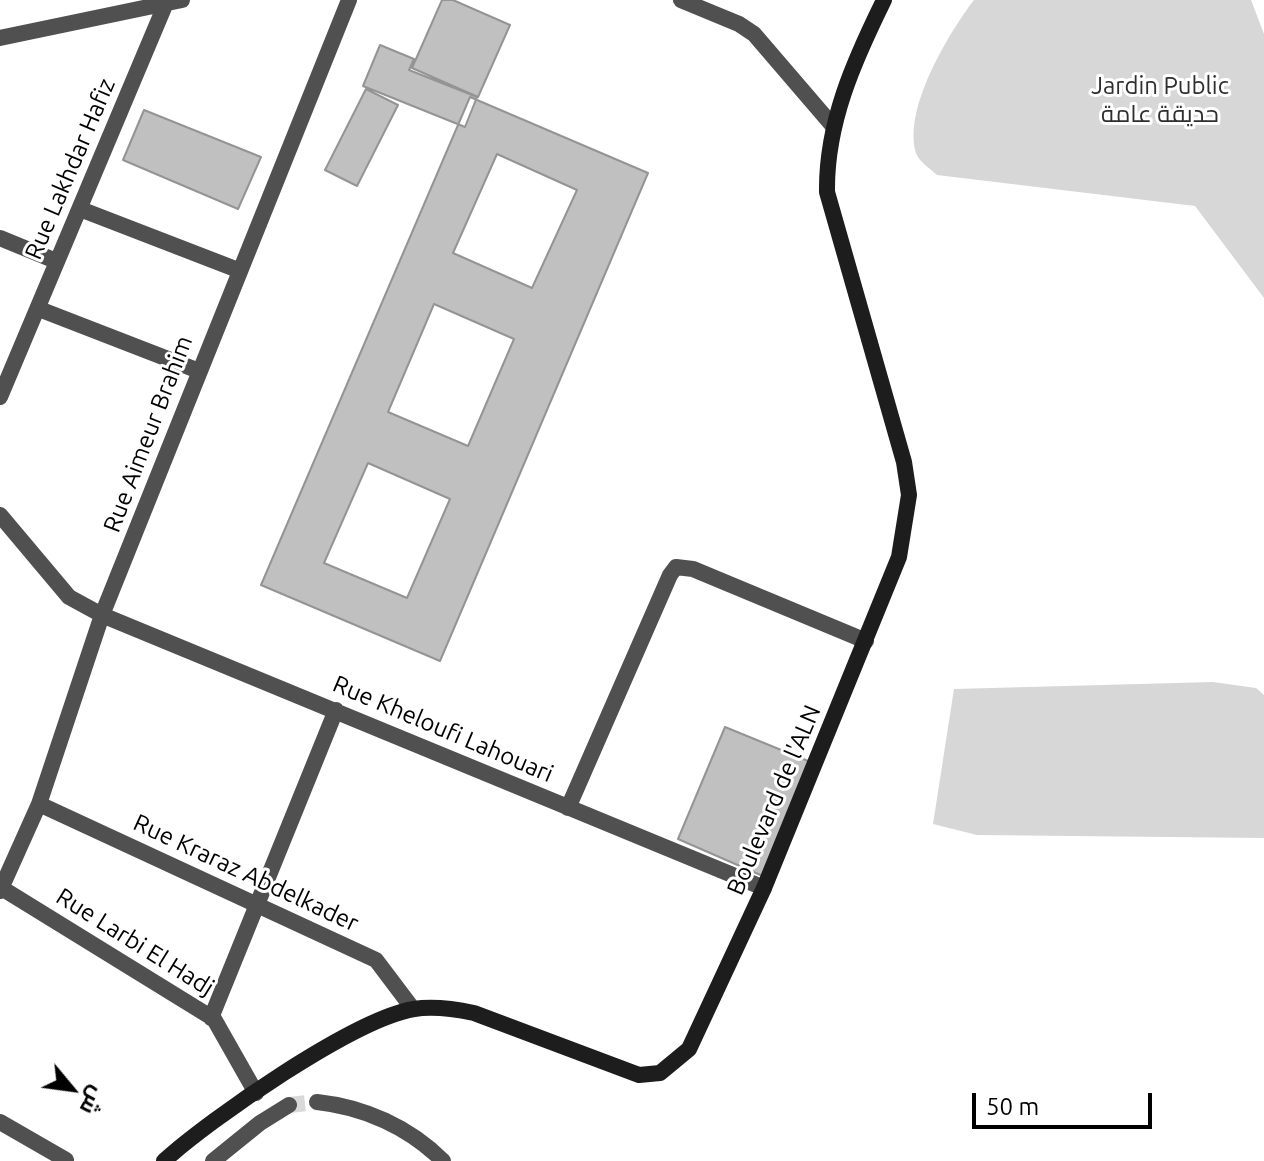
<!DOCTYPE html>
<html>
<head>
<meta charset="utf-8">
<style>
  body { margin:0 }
  #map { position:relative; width:1264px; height:1161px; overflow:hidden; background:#fff; font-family:Ubuntu,Cairo,sans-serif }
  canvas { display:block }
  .north { position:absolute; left:32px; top:1049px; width:80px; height:80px; -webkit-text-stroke:6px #fff; paint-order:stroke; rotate:119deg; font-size:22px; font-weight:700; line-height:32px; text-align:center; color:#000 }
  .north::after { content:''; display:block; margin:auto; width:28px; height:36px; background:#000; clip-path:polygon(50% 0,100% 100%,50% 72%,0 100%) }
  .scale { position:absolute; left:972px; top:1093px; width:180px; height:36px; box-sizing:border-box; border:4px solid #000; border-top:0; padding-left:10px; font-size:24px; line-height:28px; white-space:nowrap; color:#000; -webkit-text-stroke:6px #fff; paint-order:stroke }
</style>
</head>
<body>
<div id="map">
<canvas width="1264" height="1161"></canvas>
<div class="north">ش</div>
<div class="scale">50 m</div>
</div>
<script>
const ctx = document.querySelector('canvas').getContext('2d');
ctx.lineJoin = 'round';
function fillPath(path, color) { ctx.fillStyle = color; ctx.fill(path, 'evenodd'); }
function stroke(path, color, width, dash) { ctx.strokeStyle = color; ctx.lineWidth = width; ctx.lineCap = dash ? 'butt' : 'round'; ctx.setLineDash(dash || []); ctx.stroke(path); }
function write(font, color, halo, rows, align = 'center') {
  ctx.font = font + ' Ubuntu,Cairo,sans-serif'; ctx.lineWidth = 6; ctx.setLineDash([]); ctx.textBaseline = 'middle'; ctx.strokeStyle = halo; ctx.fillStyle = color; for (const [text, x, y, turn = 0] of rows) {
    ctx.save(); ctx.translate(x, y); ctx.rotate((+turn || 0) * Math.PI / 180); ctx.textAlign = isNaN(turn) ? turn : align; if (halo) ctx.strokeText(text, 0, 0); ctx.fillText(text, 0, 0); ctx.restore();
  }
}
const green = new Path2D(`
  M 974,0 L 1251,0 L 1264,34 L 1264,298 L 1195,206 L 937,175 C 931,169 919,162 916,153 C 903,109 948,34 974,0 Z
  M 1213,682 L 1256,688 L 1264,695 L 1264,838 L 977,835 L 933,824 L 954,689 Z`);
const building = new Path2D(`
  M 442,0 L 453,0 L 510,25 L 478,97 L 412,68 Z
  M 380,45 L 414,59 L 409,70 L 477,97 L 465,127 L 363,86 Z
  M 366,89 L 398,105 L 357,186 L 325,170 Z
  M 470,97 L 648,173 L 440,661 L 261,585 ZM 497,154 L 577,190 L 532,288 L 453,253 ZM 434,304 L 514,339 L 468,446 L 388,412 ZM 368,463 L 450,499 L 407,598 L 324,563 Z
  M 144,110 L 261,157 L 238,209 L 123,160 Z
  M 725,727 L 813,763 L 765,877 L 678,839 Z`);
const tertiaryTunnel = new Path2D(`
  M 289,1105 L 317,1102`);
const minor = new Path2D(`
  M 681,0 L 739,24 L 754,34 L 833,126
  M 0,38 L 182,0
  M 80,209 L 238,270
  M 0,238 L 56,261
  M 39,309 L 199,371
  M 0,397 L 166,3 L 163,0
  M 0,515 L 69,597 L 102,615 L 764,888
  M 39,804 L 376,960 L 413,1009
  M 568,808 L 670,575 L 676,567 L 693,569 L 866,641
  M 0,887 L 214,1019 L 256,1093
  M 0,891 L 39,804 L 102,615 L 349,0
  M 211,1018 L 336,710
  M 0,1122 L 66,1160`);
const tertiary = new Path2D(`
  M 317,1102 C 364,1107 409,1127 443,1161
  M 213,1161 L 260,1123 L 289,1105`);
const secondary = new Path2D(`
  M 164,1161 C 210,1119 354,1019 414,1009 C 433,1006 455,1009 474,1013 L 639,1075 L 660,1073 L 689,1049 L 764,888 L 899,557 L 909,495 L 904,462 L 827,192 C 826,123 854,61 884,0`);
const parkNames = [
  ["Jardin Public",1160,86],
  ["حديقة عامة",1160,114]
];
const streetNames = [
  ["Rue Lakhdar Hafiz",70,169,-67],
  ["Rue Aimeur Brahim",148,434,-69],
  ["Rue Kheloufi Lahouari",443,729,23],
  ["Boulevard de l'ALN",774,800,-67],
  ["Rue Kraraz Abdelkader",246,873,25],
  ["Rue Larbi El Hadj",135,942,32]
];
fillPath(green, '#d7d7d7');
fillPath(building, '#c0c0c0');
stroke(building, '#949494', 2);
stroke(tertiaryTunnel, '#d9d9d9', 16, [16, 8]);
stroke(minor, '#505050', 16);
stroke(tertiary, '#505050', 16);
stroke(secondary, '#1d1d1d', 16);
write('24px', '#2e2e2e', '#fff', parkNames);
write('24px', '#000', '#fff', streetNames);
</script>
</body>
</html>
